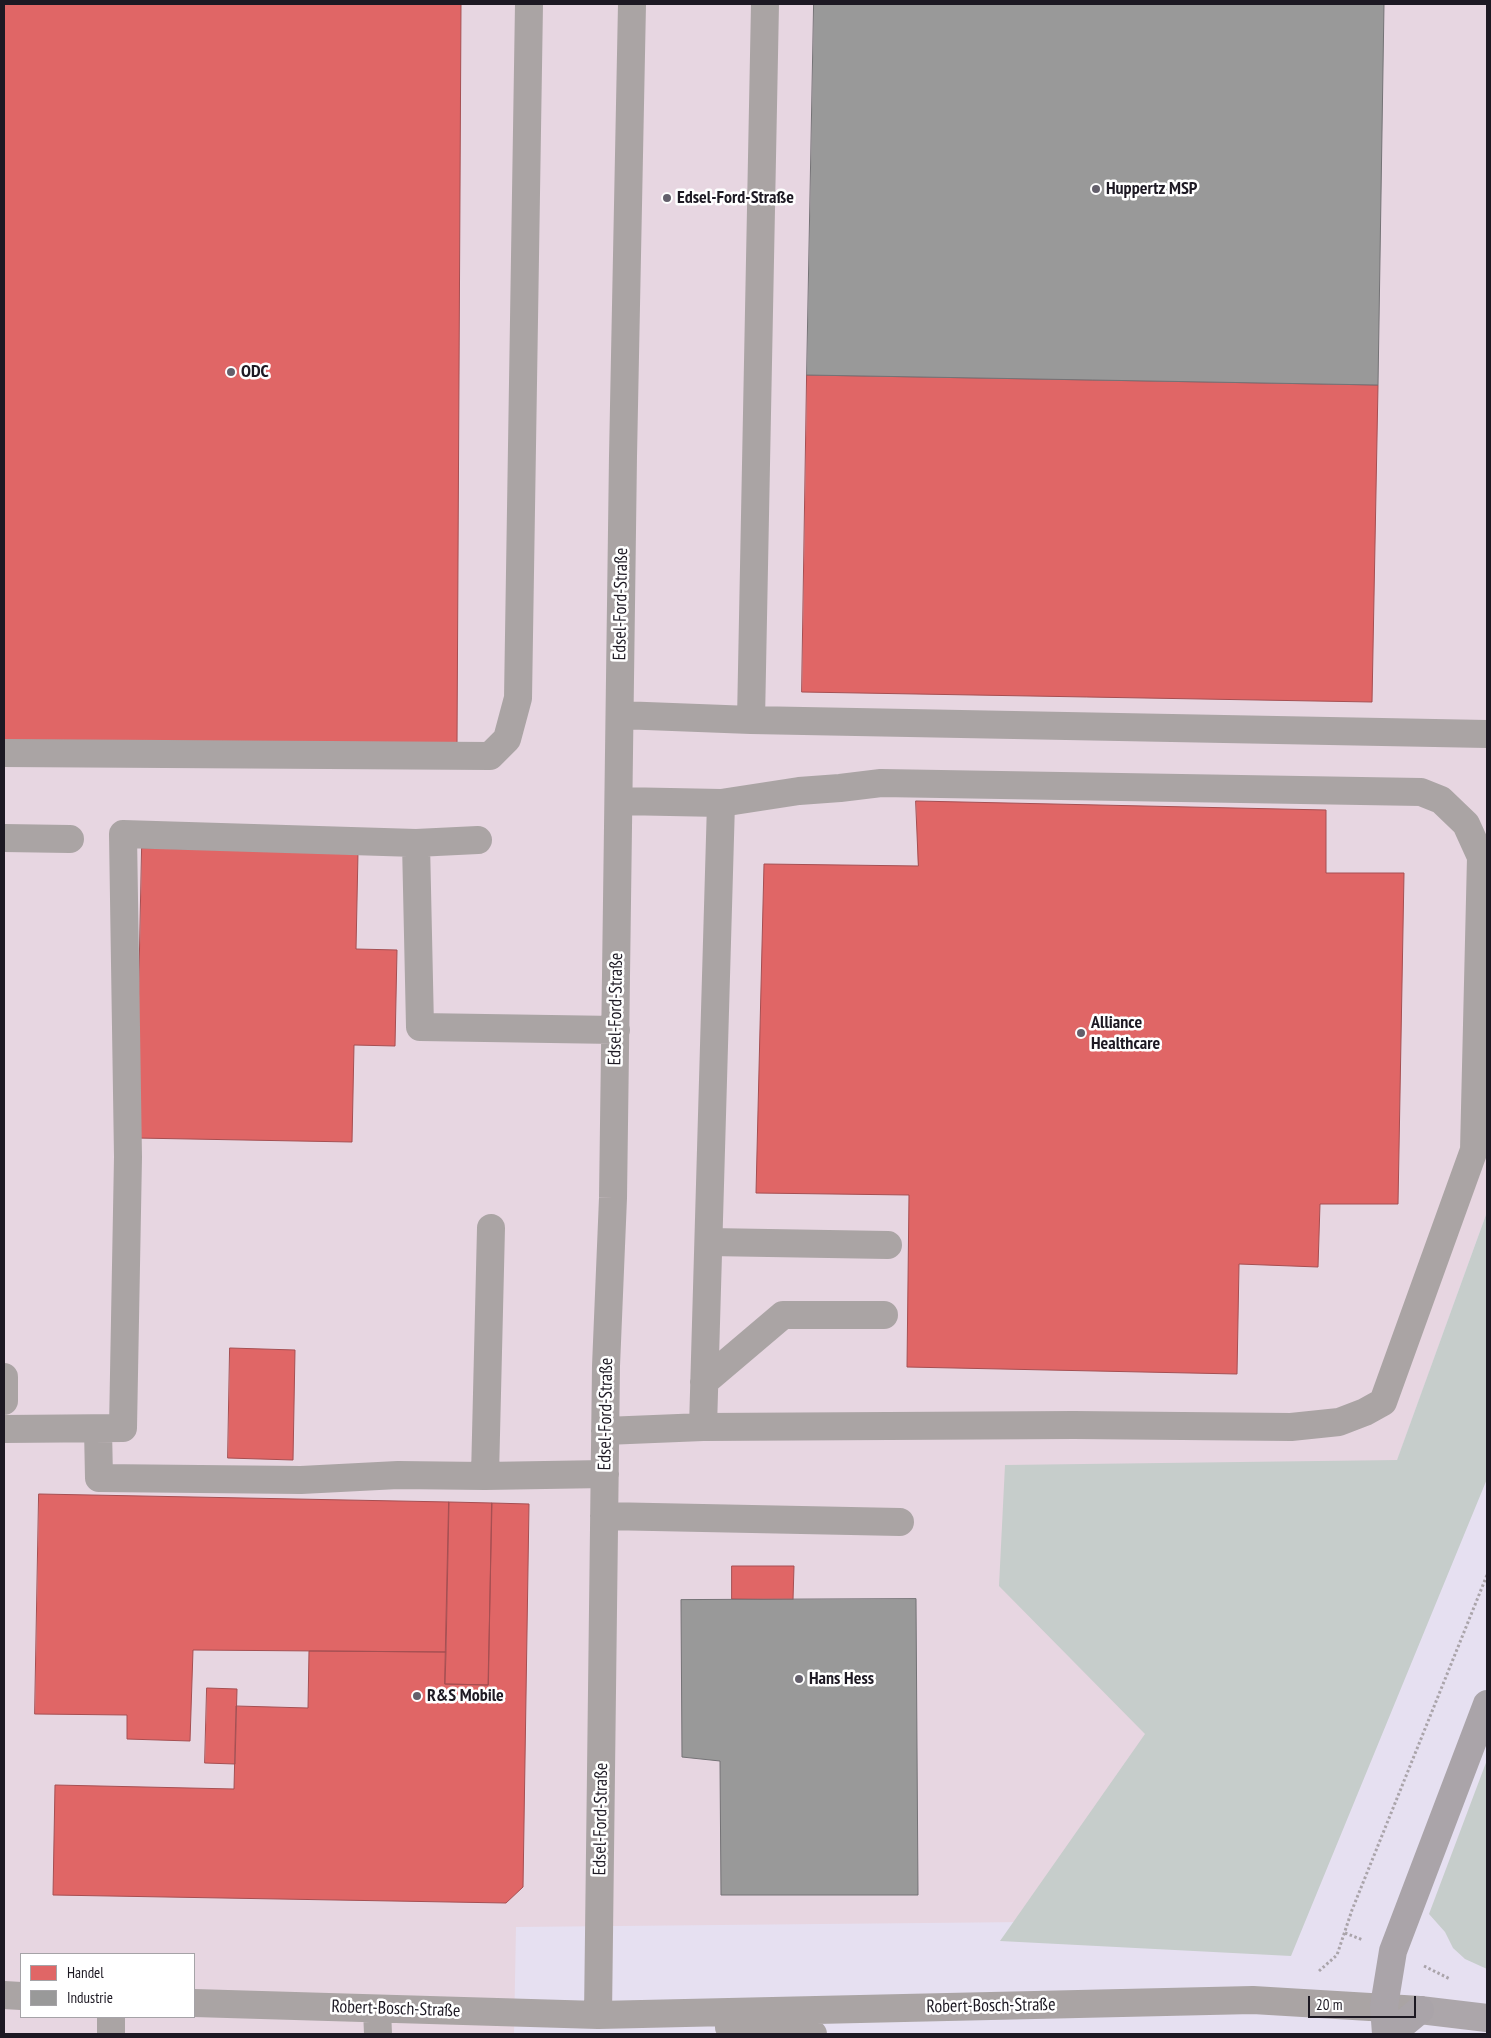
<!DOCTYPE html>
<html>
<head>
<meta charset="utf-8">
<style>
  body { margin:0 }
  #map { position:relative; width:1491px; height:2038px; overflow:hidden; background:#e6e0f1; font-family:"PT Sans Narrow",sans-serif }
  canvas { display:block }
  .frame { position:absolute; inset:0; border:5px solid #1d1923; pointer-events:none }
  .legend { position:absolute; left:20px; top:1953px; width:175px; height:65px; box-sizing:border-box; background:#fff; border:1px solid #a5a3a7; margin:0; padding:6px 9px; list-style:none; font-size:15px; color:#1d1923 }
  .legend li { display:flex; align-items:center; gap:10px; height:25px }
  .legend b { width:25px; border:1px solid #a5a3a7 }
  .scale { position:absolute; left:1308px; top:1996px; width:108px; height:22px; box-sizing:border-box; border:2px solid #1d1923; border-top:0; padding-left:6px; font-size:15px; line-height:18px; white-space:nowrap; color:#1d1923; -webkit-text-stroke:4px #fff; paint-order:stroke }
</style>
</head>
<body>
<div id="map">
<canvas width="1491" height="2038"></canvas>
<div class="frame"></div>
<ul class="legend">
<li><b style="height:14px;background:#e06666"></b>Handel</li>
<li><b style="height:14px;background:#999"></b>Industrie</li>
</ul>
<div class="scale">20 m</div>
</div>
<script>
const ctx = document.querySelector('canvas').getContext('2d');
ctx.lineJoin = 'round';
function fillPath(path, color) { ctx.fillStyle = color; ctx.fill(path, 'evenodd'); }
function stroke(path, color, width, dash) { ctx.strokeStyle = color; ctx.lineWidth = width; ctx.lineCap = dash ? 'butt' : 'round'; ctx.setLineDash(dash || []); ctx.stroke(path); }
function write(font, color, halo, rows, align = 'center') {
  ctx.font = font + ' "PT Sans Narrow",sans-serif'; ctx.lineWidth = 5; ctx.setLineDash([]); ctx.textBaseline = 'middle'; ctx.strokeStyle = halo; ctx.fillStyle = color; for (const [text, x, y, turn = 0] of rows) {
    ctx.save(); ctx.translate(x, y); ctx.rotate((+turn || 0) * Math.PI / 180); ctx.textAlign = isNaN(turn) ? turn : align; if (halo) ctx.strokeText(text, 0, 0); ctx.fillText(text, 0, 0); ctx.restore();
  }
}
const commercial = new Path2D(`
  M 4,4 L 1487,4 L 1487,1212 L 1231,1920 L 516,1927 L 514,2034 L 4,2034 ZM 21,1954 L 194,1954 L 194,2017 L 21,2017 Z`);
const green = new Path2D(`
  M 1487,1212 L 1487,1479 L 1291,1956 L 1000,1941 L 1145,1734 L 999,1586 L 1005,1465 L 1397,1460 Z
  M 1487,1760 L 1487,1969 L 1465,1959 L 1453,1948 L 1445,1932 L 1429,1914 Z`);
const shops = new Path2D(`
  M 4,4 L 461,4 L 457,744 L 4,741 Z
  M 807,375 L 1378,385 L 1372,702 L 802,692 Z
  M 916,801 L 1326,810 L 1326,873 L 1404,873 L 1398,1204 L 1320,1204 L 1318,1267 L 1239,1264 L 1237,1374 L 907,1367 L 909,1195 L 756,1193 L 764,864 L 918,866 Z
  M 142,848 L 358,852 L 356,949 L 397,950 L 395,1046 L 354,1045 L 352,1142 L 136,1138 Z
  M 230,1348 L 295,1350 L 293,1460 L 228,1458 Z
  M 39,1494 L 449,1502 L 446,1652 L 193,1650 L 190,1741 L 127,1739 L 127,1715 L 35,1714 Z
  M 449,1502 L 492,1503 L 488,1685 L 445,1684 Z
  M 492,1503 L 529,1504 L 523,1887 L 506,1903 L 53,1895 L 55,1785 L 234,1789 L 236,1706 L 308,1708 L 309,1651 L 446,1652 L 445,1684 L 488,1685 Z
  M 732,1566 L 794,1566 L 793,1600 L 732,1599 Z
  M 207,1688 L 237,1689 L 235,1764 L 205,1763 Z`);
const industry = new Path2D(`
  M 814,4 L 1384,4 L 1378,385 L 807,375 Z
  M 916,1599 L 918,1895 L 721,1895 L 720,1761 L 682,1757 L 681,1600 Z`);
const path = new Path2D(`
  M 1345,1933 L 1363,1940
  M 1424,1966 L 1450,1979
  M 1319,1971 L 1337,1955 L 1352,1910 L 1487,1575`);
const minor = new Path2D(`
  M 620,715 L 751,720 L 765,4
  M 751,720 L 1487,734
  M 4,753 L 490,756 L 507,739 L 518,698 L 529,4
  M 4,838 L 70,839
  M 416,843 L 420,1027 L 616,1030
  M 709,1242 L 888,1245
  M 4,1377 L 4,1401
  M 704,1382 L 783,1315 L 884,1315
  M 703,1427 L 721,803
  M 4,1429 L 123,1428 L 128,1157 L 123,834 L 416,843 L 478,840
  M 98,1429 L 99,1478 L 301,1480 L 398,1475 L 485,1476 L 491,1228
  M 605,1431 L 703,1427 L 1074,1425 L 1291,1427 L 1339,1422 L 1365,1412 L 1383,1402 L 1474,1150 L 1481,857 L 1466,824 L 1441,800 L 1421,792 L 881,783 L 840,788 L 799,791 L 721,803 L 619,801
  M 485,1476 L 605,1474
  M 604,1516 L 900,1522
  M 4,1995 L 21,1996
  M 194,2003 L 598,2015 L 1253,2000 L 1420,2010
  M 377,2009 L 378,2034
  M 598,2015 L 606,1366 L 613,1198 L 623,456 L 632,4
  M 729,2027 L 813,2034
  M 111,2034 L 111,2017`);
const major = new Path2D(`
  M 1420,2010 L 1487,2018`);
const highway = new Path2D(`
  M 1386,2034 L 1384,2006 L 1393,1951 L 1487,1704
  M 1391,2034 L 1420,2010`);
const markers = [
  [1096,189,5,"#635f6b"],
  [667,198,5,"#635f6b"],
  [231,372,5,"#635f6b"],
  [1081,1033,5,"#635f6b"],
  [799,1679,5,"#635f6b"],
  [417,1696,5,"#635f6b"]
];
const poiNames = [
  ["Huppertz MSP",1106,189],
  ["Edsel-Ford-Straße",677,198],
  ["ODC",241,372],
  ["Alliance",1091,1023],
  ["Healthcare",1091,1044],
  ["Hans Hess",809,1679],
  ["R&S Mobile",427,1696]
];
const streetNames = [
  ["Edsel-Ford-Straße",621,604,-89],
  ["Edsel-Ford-Straße",616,1009,-89],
  ["Edsel-Ford-Straße",606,1414,-89],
  ["Edsel-Ford-Straße",601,1819,-89],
  ["Robert-Bosch-Straße",991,2006,-1],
  ["Robert-Bosch-Straße",396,2009,2]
];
fillPath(commercial, '#e7d6e1');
fillPath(green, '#c6cdcb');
fillPath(shops, '#e06666');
stroke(shops, '#a64f52', 1);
fillPath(industry, '#999');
stroke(industry, '#747376', 1);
stroke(path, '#aaa4aa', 3, [2.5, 2.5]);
stroke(minor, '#aaa4a4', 28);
stroke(major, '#aca6aa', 28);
stroke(highway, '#aaa4a9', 28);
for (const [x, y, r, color] of markers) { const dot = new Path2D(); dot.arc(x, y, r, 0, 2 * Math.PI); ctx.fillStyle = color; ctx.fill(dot); stroke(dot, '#fff', 2); }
write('bold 18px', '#1d1923', '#fff', poiNames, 'left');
write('18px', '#1d1923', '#fff', streetNames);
</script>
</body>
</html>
